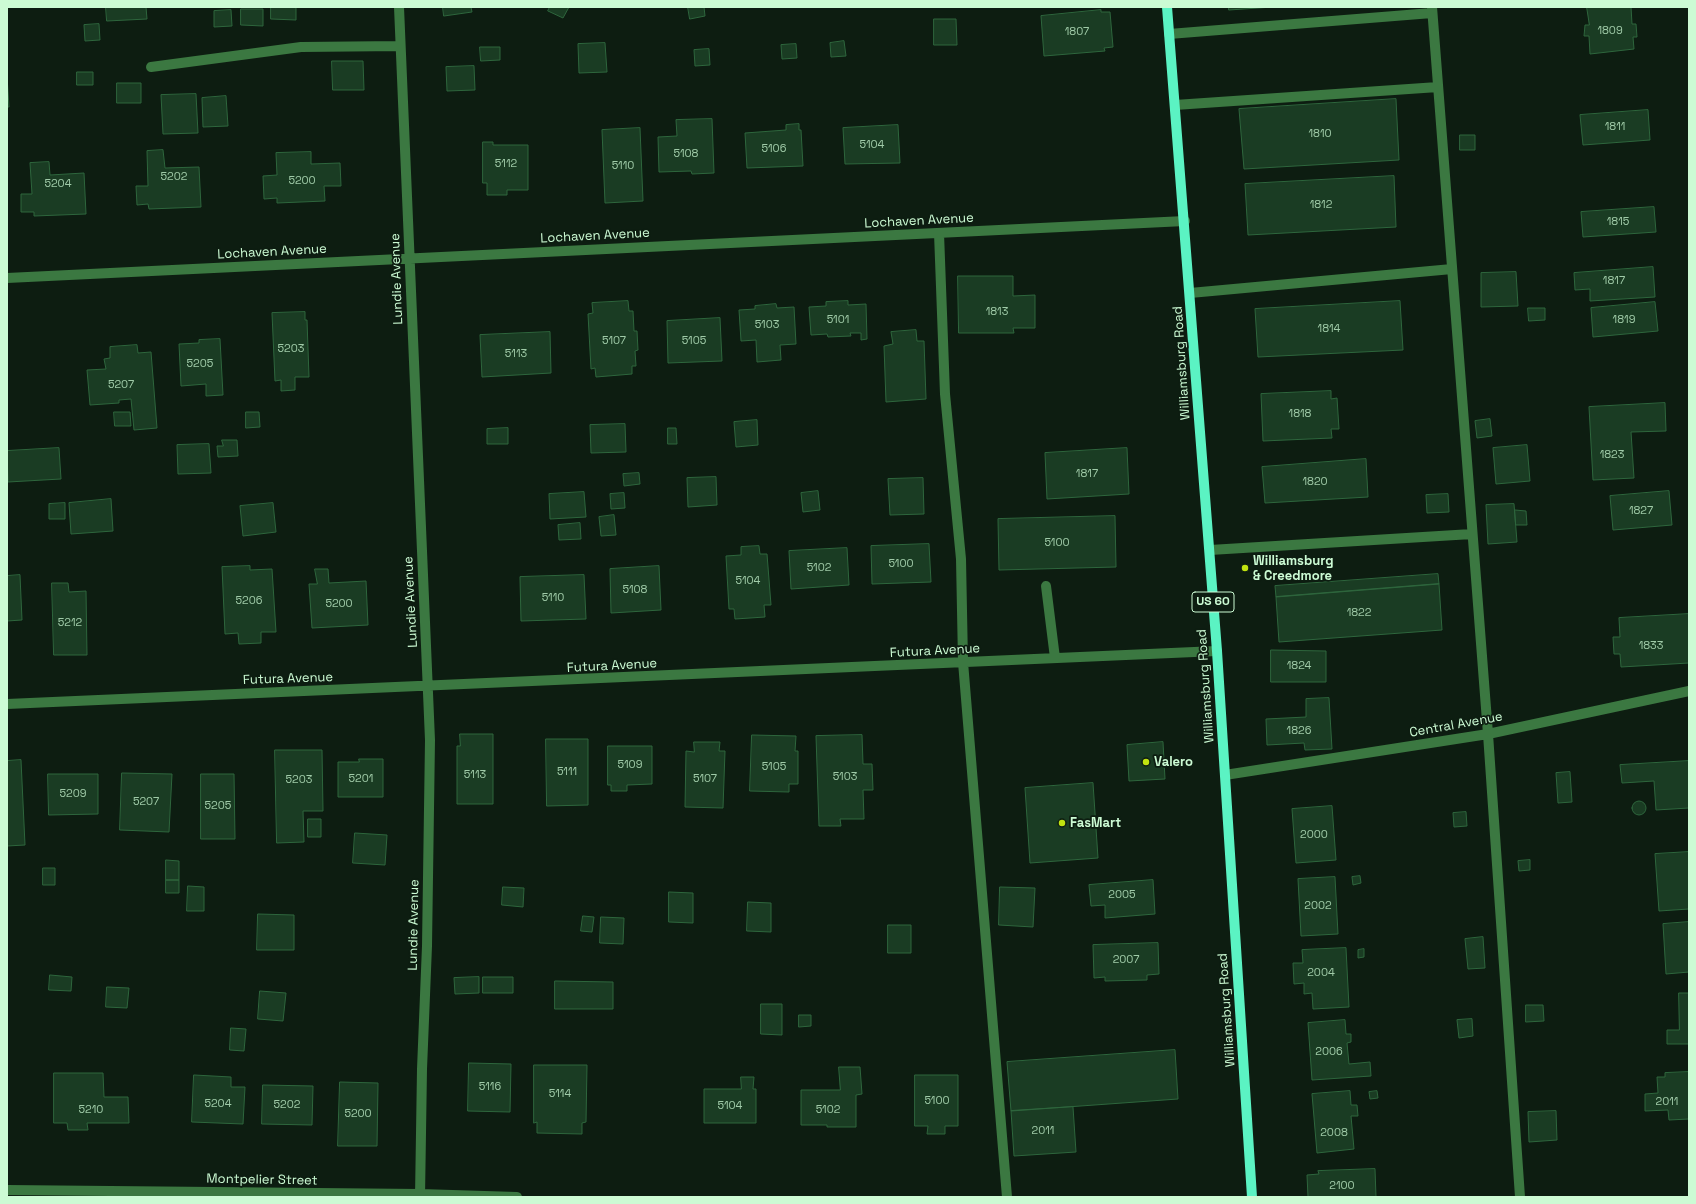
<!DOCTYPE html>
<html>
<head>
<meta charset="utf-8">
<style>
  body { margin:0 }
  #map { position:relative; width:1696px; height:1204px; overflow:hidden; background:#0d1d11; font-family:"Space Grotesk",sans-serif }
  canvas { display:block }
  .frame { position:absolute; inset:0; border:8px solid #ccfbd4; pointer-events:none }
</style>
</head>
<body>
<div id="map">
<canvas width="1696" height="1204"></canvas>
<div class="frame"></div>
</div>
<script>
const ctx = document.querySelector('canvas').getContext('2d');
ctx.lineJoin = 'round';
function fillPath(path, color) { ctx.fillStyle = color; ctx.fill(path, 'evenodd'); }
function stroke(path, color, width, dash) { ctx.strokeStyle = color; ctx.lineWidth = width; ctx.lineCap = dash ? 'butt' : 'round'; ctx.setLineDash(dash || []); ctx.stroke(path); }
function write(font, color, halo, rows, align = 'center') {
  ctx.font = font + ' "Space Grotesk",sans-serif'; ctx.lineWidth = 3.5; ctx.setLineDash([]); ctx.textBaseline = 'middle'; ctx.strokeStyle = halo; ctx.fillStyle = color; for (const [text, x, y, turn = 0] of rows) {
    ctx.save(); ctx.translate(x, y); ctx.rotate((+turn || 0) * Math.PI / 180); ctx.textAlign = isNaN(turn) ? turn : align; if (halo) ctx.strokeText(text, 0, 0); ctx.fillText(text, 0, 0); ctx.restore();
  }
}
const building = new Path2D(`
  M 106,7 L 146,7 L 147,19 L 107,21 Z
  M 271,7 L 296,7 L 296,20 L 271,19 Z
  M 443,7 L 471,7 L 472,12 L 444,16 Z
  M 550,7 L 569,7 L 563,18 L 548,11 Z
  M 688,7 L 704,7 L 705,16 L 690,19 Z
  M 1229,7 L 1273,7 L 1229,10 Z
  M 1587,7 L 1631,7 L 1632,24 L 1636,24 L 1637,37 L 1633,37 L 1634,49 L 1590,54 L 1589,36 L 1584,36 L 1585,25 L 1589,25 Z
  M 241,9 L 263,9 L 263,26 L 241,25 Z
  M 231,10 L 232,26 L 214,27 L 214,11 Z
  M 1101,10 L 1101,12 L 1110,12 L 1113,47 L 1104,48 L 1105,51 L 1044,56 L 1041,16 Z
  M 934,19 L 956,19 L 957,45 L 934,45 Z
  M 99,24 L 100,40 L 85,41 L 84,25 Z
  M 844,41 L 846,56 L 831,57 L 830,43 Z
  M 605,43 L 607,72 L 579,73 L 578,44 Z
  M 796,44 L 797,58 L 782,59 L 781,45 Z
  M 480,47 L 500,47 L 500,60 L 481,61 Z
  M 709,49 L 710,65 L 695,66 L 694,50 Z
  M 332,61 L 363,61 L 364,90 L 333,90 Z
  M 474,66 L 475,90 L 447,91 L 446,67 Z
  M 77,72 L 93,72 L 93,85 L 77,85 Z
  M 7,76 L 9,107 L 7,107 Z
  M 117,83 L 141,83 L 141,103 L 117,103 Z
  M 196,94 L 198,133 L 163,134 L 161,95 Z
  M 226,96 L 228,126 L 203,127 L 202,98 Z
  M 1396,99 L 1399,160 L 1244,169 L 1239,109 Z
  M 1648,110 L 1650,140 L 1583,145 L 1580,115 Z
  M 712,119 L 714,173 L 692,174 L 691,171 L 659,172 L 658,137 L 677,136 L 676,120 Z
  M 799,124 L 799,130 L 801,130 L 803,166 L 747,168 L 745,133 L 786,130 L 786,125 Z
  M 898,125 L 900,163 L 845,164 L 843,128 Z
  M 640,128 L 643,201 L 605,203 L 602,130 Z
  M 1460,135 L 1475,135 L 1475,150 L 1460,150 Z
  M 483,142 L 493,142 L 493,145 L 528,145 L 528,190 L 507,190 L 507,195 L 487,195 L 487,183 L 483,183 Z
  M 163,150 L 165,168 L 199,167 L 201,207 L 149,209 L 148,204 L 137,205 L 136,186 L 148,186 L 147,151 Z
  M 311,152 L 311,164 L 340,163 L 341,186 L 324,186 L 325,201 L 277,203 L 277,198 L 264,199 L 263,176 L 277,175 L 276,153 Z
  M 49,162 L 50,175 L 84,173 L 86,214 L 34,216 L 34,212 L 21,212 L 21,194 L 32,194 L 30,163 Z
  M 1394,176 L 1396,227 L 1248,235 L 1245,184 Z
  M 1654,207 L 1656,232 L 1583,237 L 1581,212 Z
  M 1653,267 L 1655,297 L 1590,301 L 1590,289 L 1575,290 L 1574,273 Z
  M 1516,272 L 1518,306 L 1481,307 L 1481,273 Z
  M 958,276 L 1013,276 L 1013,296 L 1035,295 L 1035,328 L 1013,328 L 1014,333 L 959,333 Z
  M 628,301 L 629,311 L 633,311 L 634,331 L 637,331 L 638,350 L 635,351 L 636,366 L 632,366 L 632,374 L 596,377 L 595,368 L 591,369 L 588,314 L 593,313 L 592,303 Z
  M 848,301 L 848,305 L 866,304 L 867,339 L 861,340 L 861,333 L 850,333 L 851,336 L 828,337 L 827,334 L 811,335 L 809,307 L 826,306 L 826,302 Z
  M 1400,301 L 1403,350 L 1258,357 L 1255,309 Z
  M 1655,302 L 1658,331 L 1593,337 L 1591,308 Z
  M 776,304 L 777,308 L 794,307 L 796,344 L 780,345 L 781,360 L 757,362 L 756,340 L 741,341 L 739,310 L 755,309 L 755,306 Z
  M 1528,308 L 1545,308 L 1545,320 L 1529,321 Z
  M 305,312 L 305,320 L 307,320 L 309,377 L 295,377 L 295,390 L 281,391 L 281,380 L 275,381 L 272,313 Z
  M 720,318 L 722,361 L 668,363 L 667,321 Z
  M 916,330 L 917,341 L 924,341 L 926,399 L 886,402 L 884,346 L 893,344 L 891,332 Z
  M 550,332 L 551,373 L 482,377 L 480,335 Z
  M 220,339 L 223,395 L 206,396 L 206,384 L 181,386 L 179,344 L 199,343 L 199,340 Z
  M 137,345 L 138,353 L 151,352 L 157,428 L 134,430 L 131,399 L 119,400 L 119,403 L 90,405 L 87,370 L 106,369 L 104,359 L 110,358 L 110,347 Z
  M 1331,391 L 1331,399 L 1337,398 L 1339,429 L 1331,429 L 1332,438 L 1263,441 L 1261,394 Z
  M 1665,403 L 1666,431 L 1631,432 L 1634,478 L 1593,480 L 1589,407 Z
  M 114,412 L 130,412 L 131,426 L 115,426 Z
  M 246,412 L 259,412 L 260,427 L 246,428 Z
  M 1490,419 L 1492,436 L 1477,438 L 1475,421 Z
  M 757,420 L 758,445 L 736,447 L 734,422 Z
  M 625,424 L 626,452 L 591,453 L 590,425 Z
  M 508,428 L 508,444 L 487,444 L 487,429 Z
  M 668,428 L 676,428 L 677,444 L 668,444 Z
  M 222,440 L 237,440 L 238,456 L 218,457 L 217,446 L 223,446 Z
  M 209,444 L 211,473 L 178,474 L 177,445 Z
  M 1527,445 L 1530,481 L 1496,484 L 1493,448 Z
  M 59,448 L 61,479 L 8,482 L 7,451 Z
  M 1127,448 L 1129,494 L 1047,499 L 1045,453 Z
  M 1366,459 L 1368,497 L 1265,503 L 1262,467 Z
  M 639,473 L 640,484 L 624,486 L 623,474 Z
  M 716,477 L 717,505 L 688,507 L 687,478 Z
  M 923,478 L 924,514 L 890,515 L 888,479 Z
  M 818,491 L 820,510 L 803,512 L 801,493 Z
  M 1669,491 L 1672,525 L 1613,530 L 1610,496 Z
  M 584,492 L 586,517 L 550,519 L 549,494 Z
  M 624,493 L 625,508 L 611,509 L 610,494 Z
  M 1448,494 L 1449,512 L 1427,513 L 1426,495 Z
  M 111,499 L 113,531 L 71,534 L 69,503 Z
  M 65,503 L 65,519 L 49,519 L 49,504 Z
  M 273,503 L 276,532 L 243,536 L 240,506 Z
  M 1514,504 L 1517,542 L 1488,544 L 1486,505 Z
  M 1515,510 L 1526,511 L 1527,525 L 1516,525 Z
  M 614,515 L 616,535 L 601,536 L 599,517 Z
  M 1115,516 L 1116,567 L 999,570 L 998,519 Z
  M 580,523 L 581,539 L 559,540 L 558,525 Z
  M 929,544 L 931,582 L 872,584 L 871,546 Z
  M 759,546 L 760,554 L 767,554 L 771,605 L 764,605 L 765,617 L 735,619 L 734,609 L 729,609 L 726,556 L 741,555 L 741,547 Z
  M 847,548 L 849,585 L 791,589 L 789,551 Z
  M 250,566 L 250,570 L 272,569 L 276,632 L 261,632 L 261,643 L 239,644 L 238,633 L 225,634 L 222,567 Z
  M 659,566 L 661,610 L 611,613 L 610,569 Z
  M 315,569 L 328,569 L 329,583 L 366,581 L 368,625 L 312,628 L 309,584 L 317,584 Z
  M 1438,574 L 1439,584 L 1276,597 L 1275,586 Z
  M 20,575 L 22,620 L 7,621 L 7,576 Z
  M 584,575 L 586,619 L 521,621 L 520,577 Z
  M 52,583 L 68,583 L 69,592 L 86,591 L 87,655 L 54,655 Z
  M 1439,584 L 1442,630 L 1279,642 L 1276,597 Z
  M 1689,614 L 1689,663 L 1621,667 L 1620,654 L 1614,654 L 1613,637 L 1620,637 L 1619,618 Z
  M 1271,650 L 1326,651 L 1326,682 L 1271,682 Z
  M 1329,698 L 1332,749 L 1305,750 L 1304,743 L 1267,745 L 1266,719 L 1306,717 L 1306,699 Z
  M 460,734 L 493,734 L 493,804 L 457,804 L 457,746 L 460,746 Z
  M 752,735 L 796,736 L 795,751 L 798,751 L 798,784 L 789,784 L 789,792 L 750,791 Z
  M 862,735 L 863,764 L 872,764 L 873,790 L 863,790 L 864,819 L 840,819 L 841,826 L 819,826 L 816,736 Z
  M 546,739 L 588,739 L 588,805 L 547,806 Z
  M 694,742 L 720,742 L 719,751 L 725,751 L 723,808 L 685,807 L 686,751 L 694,752 Z
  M 1163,742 L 1165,779 L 1129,781 L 1127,745 Z
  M 608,746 L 652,746 L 652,784 L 627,785 L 627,791 L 611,791 L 611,785 L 608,785 Z
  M 275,750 L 322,750 L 323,811 L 303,811 L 304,842 L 277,843 Z
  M 359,759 L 383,759 L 383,797 L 338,797 L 338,762 L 359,762 Z
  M 21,760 L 25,845 L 7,846 L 7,761 Z
  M 1689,761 L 1689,808 L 1656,810 L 1654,781 L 1622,783 L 1620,765 Z
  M 1570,772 L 1572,802 L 1558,803 L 1556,773 Z
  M 122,773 L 172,774 L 169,832 L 120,830 Z
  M 48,774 L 98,774 L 98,814 L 49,815 Z
  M 201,774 L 234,774 L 235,839 L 201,839 Z
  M 1093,783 L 1098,858 L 1030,863 L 1025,788 Z
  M1632 808a7 7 0 1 1 14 0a7 7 0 1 1-14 0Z
  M 1332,806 L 1336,860 L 1296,863 L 1292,809 Z
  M 1466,812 L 1467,826 L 1454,827 L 1453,813 Z
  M 308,819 L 321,819 L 321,837 L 308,837 Z
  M 355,833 L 387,835 L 385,865 L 353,863 Z
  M 1689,852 L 1689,909 L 1659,911 L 1655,854 Z
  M 166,860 L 179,861 L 179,880 L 166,880 Z
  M 1530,860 L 1530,870 L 1519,871 L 1518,861 Z
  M 43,868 L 55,868 L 55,885 L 43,885 Z
  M 1360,876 L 1361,883 L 1353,885 L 1352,877 Z
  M 1335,877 L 1338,934 L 1301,936 L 1298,879 Z
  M 166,880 L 179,880 L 179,893 L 166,893 Z
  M 1153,880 L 1155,914 L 1105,918 L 1105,905 L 1091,906 L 1089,885 Z
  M 188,886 L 204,887 L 204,911 L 187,911 Z
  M 503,887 L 524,888 L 523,907 L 502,905 Z
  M 1000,887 L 1035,888 L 1033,927 L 999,925 Z
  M 669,892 L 693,893 L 693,923 L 669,922 Z
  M 748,902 L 771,903 L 771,932 L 747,931 Z
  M 258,914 L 294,915 L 294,950 L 257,950 Z
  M 583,916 L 594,917 L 592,932 L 581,931 Z
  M 601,917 L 624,918 L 623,944 L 600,943 Z
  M 1689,922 L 1689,972 L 1666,974 L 1663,924 Z
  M 888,925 L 911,925 L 911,953 L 888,953 Z
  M 1483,937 L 1485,968 L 1468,969 L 1465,939 Z
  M 1158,943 L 1159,974 L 1147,975 L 1147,980 L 1105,981 L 1105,977 L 1094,978 L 1093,945 Z
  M 1346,948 L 1349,1007 L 1313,1009 L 1312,993 L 1304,994 L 1304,983 L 1294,984 L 1293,963 L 1303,963 L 1302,950 Z
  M 1364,949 L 1364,957 L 1358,958 L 1358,950 Z
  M 50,975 L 72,977 L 71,991 L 49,990 Z
  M 479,977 L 479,993 L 455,994 L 454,978 Z
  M 483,977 L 513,977 L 513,993 L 483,993 Z
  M 555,981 L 613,982 L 613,1009 L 555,1009 Z
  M 107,987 L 129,988 L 127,1008 L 106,1007 Z
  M 260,991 L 286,993 L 283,1021 L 258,1019 Z
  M 1679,993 L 1689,993 L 1689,1044 L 1667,1044 L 1667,1030 L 1679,1030 Z
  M 761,1004 L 782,1004 L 782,1035 L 761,1034 Z
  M 1526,1005 L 1543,1005 L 1544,1021 L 1526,1022 Z
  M 799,1015 L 811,1015 L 811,1026 L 799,1027 Z
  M 1472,1019 L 1473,1036 L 1459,1038 L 1457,1020 Z
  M 1345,1020 L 1346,1034 L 1351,1034 L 1351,1042 L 1347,1043 L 1349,1064 L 1370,1062 L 1371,1076 L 1312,1080 L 1308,1023 Z
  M 231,1028 L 246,1029 L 244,1051 L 230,1050 Z
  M 1175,1050 L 1178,1099 L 1011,1111 L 1007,1062 Z
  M 469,1063 L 511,1064 L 510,1112 L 468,1111 Z
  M 534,1065 L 587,1065 L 586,1122 L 582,1123 L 582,1134 L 537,1133 L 537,1122 L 534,1123 Z
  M 839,1067 L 860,1067 L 862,1094 L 856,1095 L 856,1127 L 827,1127 L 827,1125 L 801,1125 L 801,1090 L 840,1090 Z
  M 1689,1072 L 1689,1119 L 1669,1120 L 1668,1110 L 1645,1111 L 1645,1094 L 1658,1093 L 1657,1077 L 1665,1077 L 1665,1073 Z
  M 54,1073 L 103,1073 L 104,1097 L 128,1097 L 129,1123 L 87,1123 L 88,1130 L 68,1130 L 67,1123 L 54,1123 Z
  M 194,1075 L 231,1077 L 231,1087 L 245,1087 L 243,1124 L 192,1122 Z
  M 915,1075 L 958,1075 L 958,1126 L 945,1126 L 945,1134 L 927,1134 L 928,1126 L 915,1126 Z
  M 741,1077 L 754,1077 L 753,1089 L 756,1089 L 756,1123 L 704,1123 L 704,1089 L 741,1089 Z
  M 340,1082 L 378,1083 L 377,1146 L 338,1146 Z
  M 263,1085 L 313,1086 L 312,1125 L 262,1124 Z
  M 1350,1091 L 1351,1105 L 1357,1105 L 1358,1116 L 1351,1116 L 1354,1149 L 1317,1153 L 1312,1094 Z
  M 1377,1091 L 1378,1098 L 1370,1099 L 1369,1092 Z
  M 1073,1107 L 1076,1152 L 1014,1156 L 1011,1111 Z
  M 1556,1111 L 1557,1140 L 1529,1142 L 1528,1112 Z
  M 1375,1169 L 1376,1197 L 1308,1197 L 1307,1175 L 1319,1174 L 1318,1171 Z`);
const minor = new Path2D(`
  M 399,7 L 430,740 L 427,946 L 422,1069 L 420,1197
  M 1432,7 L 1488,734 L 1520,1197
  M 1169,34 L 1432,13
  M 151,67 L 301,47 L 400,46
  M 1175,105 L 1438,87
  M 939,233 L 945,394 L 961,559 L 963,662 L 1007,1197
  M 7,278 L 1185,221
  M 1190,293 L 1452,269
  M 1210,550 L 1472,534
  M 1046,586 L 1055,658
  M 7,704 L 1217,651
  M 1225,775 L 1488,734 L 1689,691
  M 7,1190 L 420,1194 L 517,1197`);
const major = new Path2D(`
  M 1167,7 L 1217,651 L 1252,1197`);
const markers = [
  [1245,568,4,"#c1e310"],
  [1146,762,4,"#c1e310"],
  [1062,823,4,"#c1e310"]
];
const numberNames = [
  ["1809",1610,31],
  ["1807",1077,32],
  ["1811",1615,127],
  ["1810",1320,134],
  ["5104",872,145],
  ["5106",774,149],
  ["5108",686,154],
  ["5112",506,164],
  ["5110",623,166],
  ["5202",174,177],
  ["5200",302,181],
  ["5204",58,184],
  ["1812",1321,205],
  ["1815",1618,222],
  ["1817",1614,281],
  ["1813",997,312],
  ["5101",838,320],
  ["1819",1624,320],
  ["5103",767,325],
  ["1814",1329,329],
  ["5107",614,341],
  ["5105",694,341],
  ["5203",291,349],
  ["5113",516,354],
  ["5205",200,364],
  ["5207",121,385],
  ["1818",1300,414],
  ["1823",1612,455],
  ["1817",1087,474],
  ["1820",1315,482],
  ["1827",1641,511],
  ["5100",1057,543],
  ["5100",901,564],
  ["5102",819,568],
  ["5104",748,581],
  ["5108",635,590],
  ["5110",553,598],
  ["5206",249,601],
  ["5200",339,604],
  ["1822",1359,613],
  ["5212",70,623],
  ["1833",1651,646],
  ["1824",1299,666],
  ["1826",1299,731],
  ["5109",630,765],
  ["5105",774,767],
  ["5111",567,772],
  ["5113",475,775],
  ["5103",845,777],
  ["5201",361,779],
  ["5107",705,779],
  ["5203",299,780],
  ["5209",73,794],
  ["5207",146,802],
  ["5205",218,806],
  ["2000",1314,835],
  ["2005",1122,895],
  ["2002",1318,906],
  ["2007",1126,960],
  ["2004",1321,973],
  ["2006",1329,1052],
  ["5116",490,1087],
  ["5114",560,1094],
  ["5100",937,1101],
  ["2011",1667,1102],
  ["5204",218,1104],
  ["5202",287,1105],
  ["5104",730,1106],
  ["5210",91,1110],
  ["5102",828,1110],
  ["5200",358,1114],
  ["2011",1043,1131],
  ["2008",1334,1133],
  ["2100",1342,1186]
];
const shields = [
  [1213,602,42]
];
const shieldNames = [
  ["US 60",1213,602]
];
const streetNames = [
  ["Lochaven Avenue",919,221,-3],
  ["Lochaven Avenue",595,236,-3],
  ["Lochaven Avenue",272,252,-3],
  ["Lundie Avenue",397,279,-92],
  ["Williamsburg Road",1182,363,-94],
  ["Lundie Avenue",411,602,-93],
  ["Futura Avenue",935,651,-3],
  ["Futura Avenue",612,666,-3],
  ["Futura Avenue",288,679,-2],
  ["Williamsburg Road",1206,686,-94],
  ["Central Avenue",1456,725,-10],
  ["Lundie Avenue",414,925,-89],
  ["Williamsburg Road",1227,1010,-94],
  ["Montpelier Street",262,1180,1]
];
const poiNames = [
  ["Williamsburg",1253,561],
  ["& Creedmore",1253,576],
  ["Valero",1154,762],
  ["FasMart",1070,823]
];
fillPath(building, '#1a3c23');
stroke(building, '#2e663d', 1);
stroke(minor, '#3b7841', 10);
stroke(major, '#5bf3c3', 10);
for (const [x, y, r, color] of markers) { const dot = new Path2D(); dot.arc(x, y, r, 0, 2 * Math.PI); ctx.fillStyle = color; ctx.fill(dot); stroke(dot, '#0d1d11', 1.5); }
write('11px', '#a0cba8', null, numberNames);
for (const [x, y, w] of shields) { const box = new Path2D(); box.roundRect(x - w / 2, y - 10, w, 20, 3); ctx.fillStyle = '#0d1d11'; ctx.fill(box); stroke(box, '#ccfbd4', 1); }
write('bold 12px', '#ccfbd4', null, shieldNames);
write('13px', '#ccfbd4', '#0d1d11', streetNames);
write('bold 13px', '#ccfbd4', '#0d1d11', poiNames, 'left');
</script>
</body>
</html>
